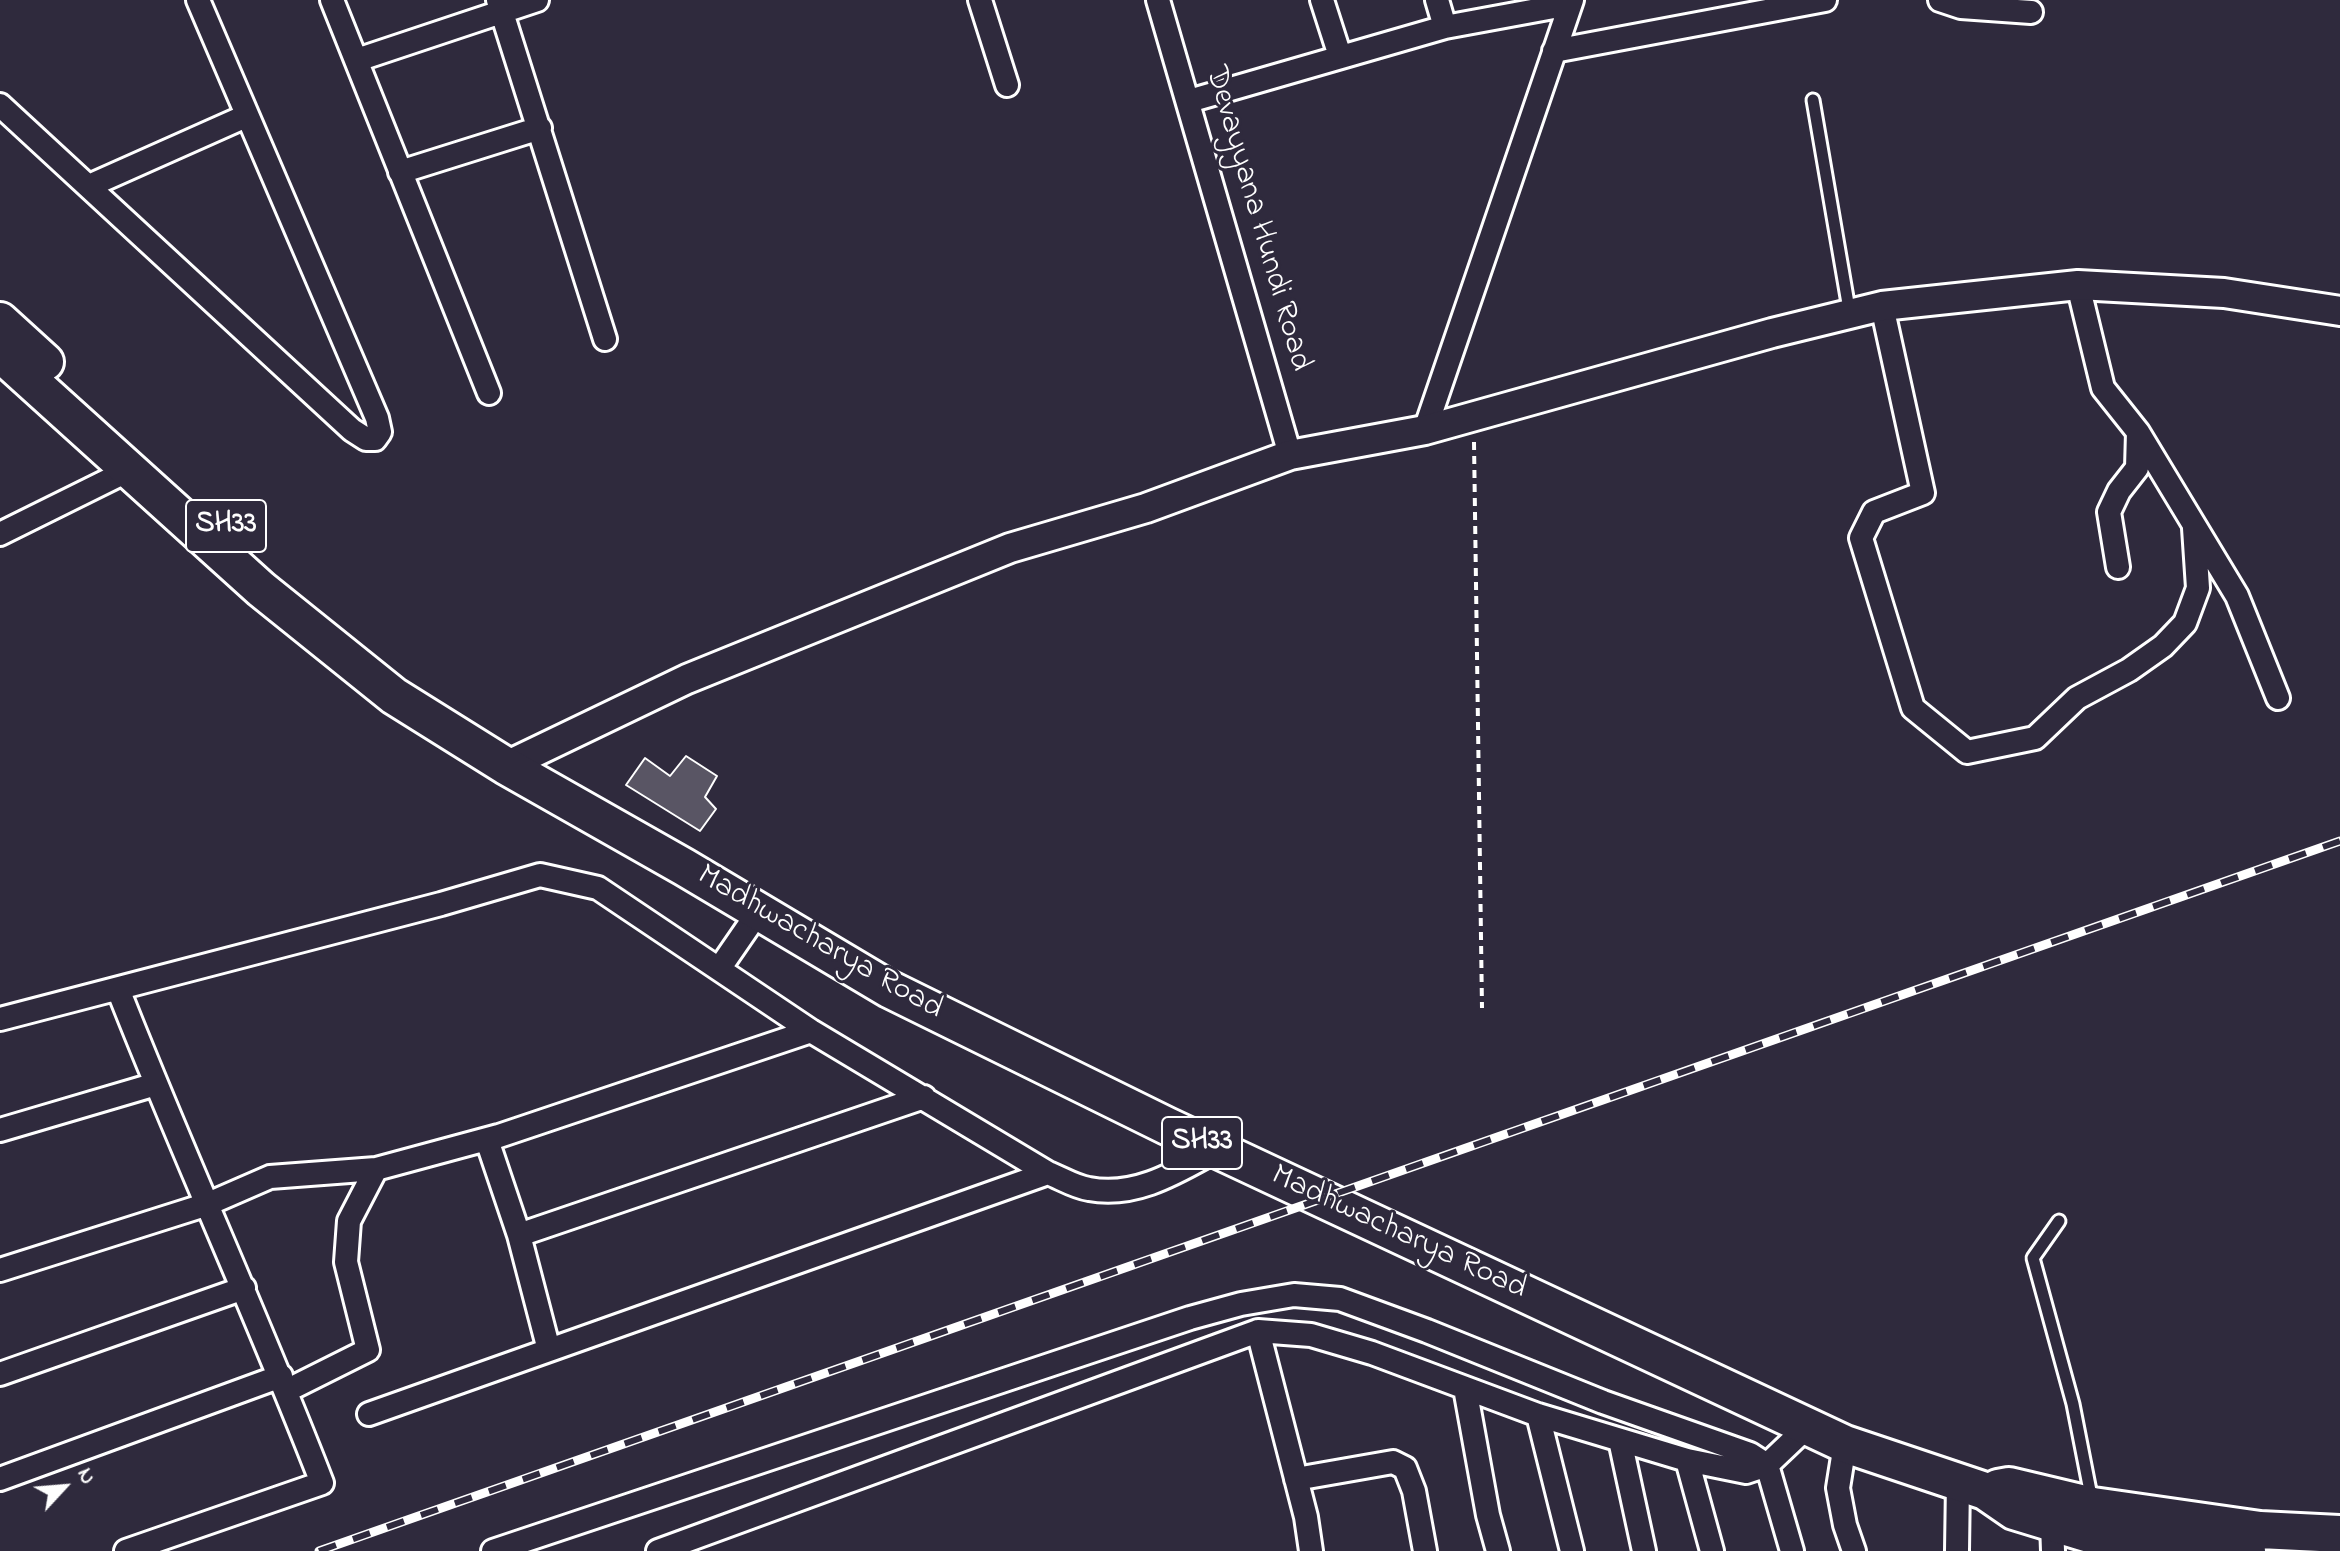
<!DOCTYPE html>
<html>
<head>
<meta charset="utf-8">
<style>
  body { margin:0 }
  #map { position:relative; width:2340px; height:1551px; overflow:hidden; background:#2f2a3d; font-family:"Indie Flower",sans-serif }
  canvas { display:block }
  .north { position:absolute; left:24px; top:1447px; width:80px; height:80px; -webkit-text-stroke:6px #2f2a3d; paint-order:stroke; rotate:64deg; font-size:22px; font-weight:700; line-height:32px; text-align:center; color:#fff }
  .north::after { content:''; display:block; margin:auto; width:28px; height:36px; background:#fff; clip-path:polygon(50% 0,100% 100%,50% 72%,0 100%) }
</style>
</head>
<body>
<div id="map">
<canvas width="2340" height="1551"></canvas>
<div class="north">N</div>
</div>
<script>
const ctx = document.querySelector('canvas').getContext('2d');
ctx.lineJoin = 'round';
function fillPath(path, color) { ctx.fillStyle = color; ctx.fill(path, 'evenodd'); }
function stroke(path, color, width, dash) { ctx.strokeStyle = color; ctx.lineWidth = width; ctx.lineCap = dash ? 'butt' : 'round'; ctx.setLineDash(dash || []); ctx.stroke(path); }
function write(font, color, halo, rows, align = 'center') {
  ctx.font = font + ' "Indie Flower",sans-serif'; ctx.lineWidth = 6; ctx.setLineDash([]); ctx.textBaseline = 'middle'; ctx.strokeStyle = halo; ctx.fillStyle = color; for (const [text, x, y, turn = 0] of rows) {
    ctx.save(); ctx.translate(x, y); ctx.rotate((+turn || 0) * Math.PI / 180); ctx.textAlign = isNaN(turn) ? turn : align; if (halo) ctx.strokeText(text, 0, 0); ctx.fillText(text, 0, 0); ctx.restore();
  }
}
const building = new Path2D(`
  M 686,756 L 717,776 L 705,797 L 716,809 L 700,831 L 626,785 L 645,758 L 670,776 Z`);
const path = new Path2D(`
  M 1474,442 L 1482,1008`);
const service = new Path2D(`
  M 1813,100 L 1850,315
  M 2059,1221 L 2033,1258 L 2073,1404 L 2092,1501`);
const minor = new Path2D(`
  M 332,0 L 489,393
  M 498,0 L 605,339
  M 980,0 L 1007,85
  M 1158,0 L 1290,455
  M 1322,0 L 1340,56
  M 1437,0 L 1445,27
  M 1940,0 L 1961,7 L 2031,12
  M 1554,51 L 1825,0
  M 357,60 L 537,0
  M 1189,101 L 1445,27 L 1570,4
  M 0,105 L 352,430 L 366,439 L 375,439 L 380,432 L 377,418 L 198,0
  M 400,172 L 540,128
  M 89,186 L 246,116
  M 2078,285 L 2103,388 L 2138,432 L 2237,596 L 2278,698
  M 1882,306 L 1923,493 L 1874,512 L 1861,538 L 1913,708 L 1967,752 L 2035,738 L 2077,698 L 2129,670 L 2163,646 L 2185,623 L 2198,588 L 2194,528
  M 1425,430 L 1572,0
  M 0,534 L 129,470
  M 2118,567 L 2109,512 L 2119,491 L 2137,468 L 2138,432
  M 719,969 L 759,911
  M 118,989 C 183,1155 258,1317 322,1483 L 126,1551
  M 0,1019 L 441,904 L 540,875 L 598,888 L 811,1031 L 1048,1173 C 1061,1178 1075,1187 1089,1189 C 1136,1198 1177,1172 1217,1150
  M 0,1130 L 156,1084
  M 519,1235 L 924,1097
  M 0,1270 L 208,1204 L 270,1177 L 376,1169 L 498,1136
  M 1258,1331 L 1306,1517 L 1311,1551
  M 549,1350 L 519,1235 L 487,1140 L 811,1031
  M 0,1374 L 244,1288
  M 1465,1388 L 1488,1515 L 1498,1551
  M 286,1391 L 368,1350 L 346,1262 L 349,1221 L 376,1169
  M 369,1414 L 1048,1173
  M 1538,1415 L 1572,1551
  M 1620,1440 L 1644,1551
  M 1845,1444 L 1838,1488 L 1845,1525 L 1854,1551
  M 1687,1460 L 1712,1551
  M 0,1479 L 281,1376
  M 1296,1479 L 1393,1462 L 1405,1468 L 1414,1491 L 1425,1551
  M 2052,1523 L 2053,1551
  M 493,1551 L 1190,1318 L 1241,1304 L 1294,1295 L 1340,1299 L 1427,1331 L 1603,1402 L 1750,1454 L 1767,1465 L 1792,1551
  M 658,1551 L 1258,1331 L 1311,1335 L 1372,1353 L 1538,1415 L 1687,1460 L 1746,1472 L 1767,1465 L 1807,1427
  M 1957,1551 L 1958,1482`);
const tertiary = new Path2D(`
  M 506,766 L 687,679 L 1010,548 L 1146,508 L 1290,455 L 1425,430 L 1772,333 L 1882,306 L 2078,285 L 2224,293 L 2340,311`);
const primary = new Path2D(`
  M 0,321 L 45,362
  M 0,353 L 261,589 L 394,696 L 506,766 L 684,867 L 889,989 L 1167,1126 L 1845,1444 L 1985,1491 L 2014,1511 L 2096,1536 L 2247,1551
  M 1998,1488 L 2009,1486 L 2093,1506 L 2260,1530 L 2340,1534`);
const rail = new Path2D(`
  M 319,1551 L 2340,841`);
const shields = [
  [226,526,80],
  [1202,1143,80]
];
const shieldNames = [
  ["SH33",226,526],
  ["SH33",1202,1143]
];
const streetNames = [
  ["Devayyana Hundi Road",1256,219,74],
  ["Madhwacharya Road",819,944,30],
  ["Madhwacharya Road",1398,1234,25]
];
fillPath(building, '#595564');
stroke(building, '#fff', 2);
stroke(service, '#fff', 17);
stroke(minor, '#fff', 28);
stroke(tertiary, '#fff', 34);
stroke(primary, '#fff', 42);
stroke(path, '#fff', 4, [8, 6]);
stroke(service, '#2f2a3d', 11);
stroke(minor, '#2f2a3d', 22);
stroke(tertiary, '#2f2a3d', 28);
stroke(primary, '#2f2a3d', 36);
stroke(rail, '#fff', 9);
stroke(rail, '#2f2a3d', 6, [18]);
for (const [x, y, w] of shields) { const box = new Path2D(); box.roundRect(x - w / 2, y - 26, w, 52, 6); ctx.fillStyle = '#2f2a3d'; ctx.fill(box); stroke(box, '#fff', 2); }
write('bold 30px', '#fff', null, shieldNames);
write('32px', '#fff', '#2f2a3d', streetNames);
</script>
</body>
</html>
